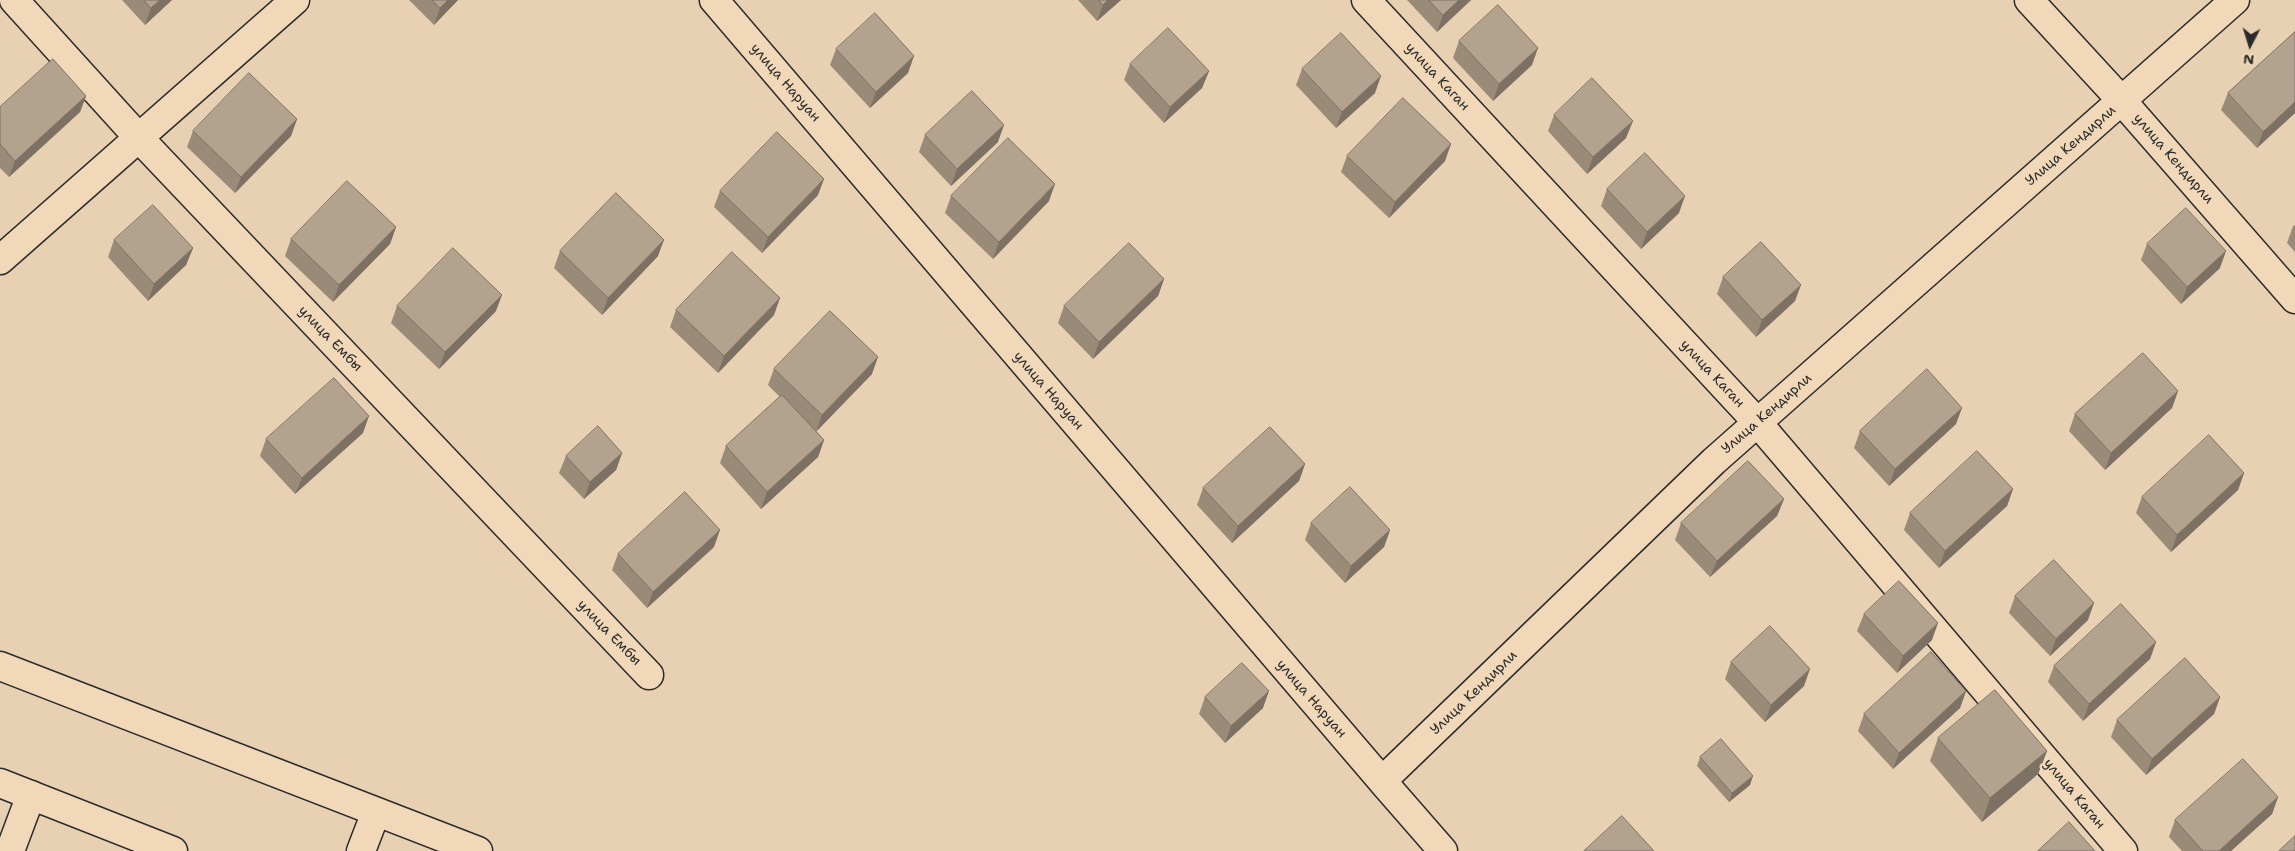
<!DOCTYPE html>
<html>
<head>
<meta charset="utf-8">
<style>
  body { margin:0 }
  #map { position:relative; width:2295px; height:851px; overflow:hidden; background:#e8d1b2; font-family:"Shantell Sans",sans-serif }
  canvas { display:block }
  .north { position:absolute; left:2225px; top:20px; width:50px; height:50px; -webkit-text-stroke:4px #f0d8b8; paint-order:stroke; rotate:185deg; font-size:14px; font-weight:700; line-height:20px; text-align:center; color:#2b2b2b }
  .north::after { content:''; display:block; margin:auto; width:18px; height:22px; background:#2b2b2b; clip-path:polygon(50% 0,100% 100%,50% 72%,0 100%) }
</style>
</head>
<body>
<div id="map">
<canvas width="2295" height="851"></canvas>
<div class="north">N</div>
</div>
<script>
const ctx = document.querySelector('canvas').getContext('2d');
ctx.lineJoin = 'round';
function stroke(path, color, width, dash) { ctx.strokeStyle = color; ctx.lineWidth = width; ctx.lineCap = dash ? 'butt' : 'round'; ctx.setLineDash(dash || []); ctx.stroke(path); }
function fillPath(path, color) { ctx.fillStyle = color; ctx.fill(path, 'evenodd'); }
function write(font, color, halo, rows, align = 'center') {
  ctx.font = font + ' "Shantell Sans",sans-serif'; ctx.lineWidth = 5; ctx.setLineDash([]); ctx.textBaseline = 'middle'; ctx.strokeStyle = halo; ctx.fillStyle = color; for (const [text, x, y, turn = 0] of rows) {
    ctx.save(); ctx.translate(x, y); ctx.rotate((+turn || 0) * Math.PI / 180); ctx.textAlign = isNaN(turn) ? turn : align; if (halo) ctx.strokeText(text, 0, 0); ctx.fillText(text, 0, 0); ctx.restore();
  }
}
const minor = new Path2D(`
  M 14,0 L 138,137 L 649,675
  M 714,0 L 1382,781
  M 1366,0 L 1757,422 L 2123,851
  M 2029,0 L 2122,101 L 2295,299
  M 0,260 L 295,0
  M 10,851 L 31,795
  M 1443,851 L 1382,781 L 1714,461 L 2235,0`);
const primary = new Path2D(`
  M 0,666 L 478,851
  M 0,783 L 173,851
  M 361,851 L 376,812`);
const wall = new Path2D(`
  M 122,0 L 172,0 L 145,25 Z
  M 409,0 L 458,0 L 434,25 Z
  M 1078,0 L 1121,0 L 1097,21 Z
  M 1407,0 L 1471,0 L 1437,32 Z
  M 2295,32 L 2295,113 L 2257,148 L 2221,110 L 2228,93 Z
  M 1459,41 L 1532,65 L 1493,101 L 1453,58 Z
  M 836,49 L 908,73 L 870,108 L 830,65 Z
  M 1130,64 L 1209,71 L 1202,88 L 1164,123 L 1124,80 Z
  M 1302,69 L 1375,93 L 1336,128 L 1296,85 Z
  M 86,96 L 80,112 L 9,177 L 0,168 L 0,107 Z
  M 1554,115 L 1626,138 L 1587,174 L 1548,131 Z
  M 297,119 L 291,136 L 235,193 L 187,147 L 193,131 Z
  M 925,135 L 998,142 L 951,186 L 919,152 Z
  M 1347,156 L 1445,161 L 1389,218 L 1341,172 Z
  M 1607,189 L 1679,213 L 1641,249 L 1601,206 Z
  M 720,191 L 818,195 L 762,253 L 714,207 Z
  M 951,196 L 1049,201 L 993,259 L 945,213 Z
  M 2295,225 L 2295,252 L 2287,243 L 2293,226 Z
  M 396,227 L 390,244 L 333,302 L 285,256 L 291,239 Z
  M 114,240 L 193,248 L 186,265 L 148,301 L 108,257 Z
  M 2147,244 L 2220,268 L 2181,304 L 2141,260 Z
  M 560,251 L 658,256 L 602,315 L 554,268 Z
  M 1723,277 L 1795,301 L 1756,337 L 1717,294 Z
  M 1164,279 L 1158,296 L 1093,359 L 1058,323 L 1064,306 Z
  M 397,306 L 496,311 L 439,369 L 391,323 Z
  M 676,310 L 774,315 L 718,373 L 670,327 Z
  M 774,369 L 872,374 L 816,431 L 824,440 L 818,457 L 761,509 L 720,463 L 726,446 L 780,397 L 768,385 Z
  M 2178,391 L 2172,408 L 2105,470 L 2069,431 L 2075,414 Z
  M 1956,424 L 1889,486 L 1854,448 L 1860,431 Z
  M 363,433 L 295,494 L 260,456 L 266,439 Z
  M 622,453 L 616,470 L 584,499 L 559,473 L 566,456 Z
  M 1305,464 L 1299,481 L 1232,543 L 1197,505 L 1203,488 Z
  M 2244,473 L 2238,490 L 2171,552 L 2136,513 L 2142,497 Z
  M 2013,489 L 2007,506 L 1939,568 L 1904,530 L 1910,513 Z
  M 1784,499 L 1777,516 L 1710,577 L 1675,540 L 1681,523 Z
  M 1311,523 L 1390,530 L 1384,547 L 1345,583 L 1305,540 Z
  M 714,547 L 647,608 L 612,570 L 618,554 Z
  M 2015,596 L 2088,620 L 2050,656 L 2009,613 Z
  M 1864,614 L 1932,640 L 1897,673 L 1857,631 Z
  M 2156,642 L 2150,659 L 2083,721 L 2048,682 L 2054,666 Z
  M 1731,662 L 1804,686 L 1765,722 L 1725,679 Z
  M 1966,691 L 1960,708 L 1893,769 L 1858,731 L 1864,714 Z
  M 1205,697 L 1263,708 L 1225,743 L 1199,714 Z
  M 2220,697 L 2214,714 L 2146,775 L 2111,737 L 2117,720 Z
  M 1938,738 L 2047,751 L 2038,774 L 1982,822 L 1930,761 Z
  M 1700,757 L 1750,785 L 1729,802 L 1697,766 Z
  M 2278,797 L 2272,814 L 2231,851 L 2182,851 L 2169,837 L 2175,820 Z`);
const shadedWall = new Path2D(`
  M 160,0 L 172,0 L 145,25 L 151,8 Z
  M 448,0 L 458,0 L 434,25 L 440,8 Z
  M 1108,0 L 1121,0 L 1097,21 L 1103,5 Z
  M 1459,0 L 1471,0 L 1437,32 L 1443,15 Z
  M 1538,48 L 1532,65 L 1493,101 L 1499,84 Z
  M 914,56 L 908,73 L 870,108 L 876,92 Z
  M 1209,71 L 1202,88 L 1164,123 L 1170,107 Z
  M 1381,76 L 1375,93 L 1336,128 L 1342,112 Z
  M 86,96 L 80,112 L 9,177 L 15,161 Z
  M 2295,102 L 2295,113 L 2257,148 L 2263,132 Z
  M 297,119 L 291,136 L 235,193 L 241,177 Z
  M 1633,121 L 1626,138 L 1587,174 L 1593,157 Z
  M 1004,125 L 998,142 L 951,186 L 957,169 Z
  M 1451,144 L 1445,161 L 1389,218 L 1395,202 Z
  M 824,179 L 818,195 L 762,253 L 768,237 Z
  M 1055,184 L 1049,201 L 993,259 L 999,242 Z
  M 1685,196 L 1679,213 L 1641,249 L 1647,232 Z
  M 396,227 L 390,244 L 333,302 L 339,285 Z
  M 664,240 L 658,256 L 602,315 L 608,298 Z
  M 193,248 L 186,265 L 148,301 L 154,284 Z
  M 2226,251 L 2220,268 L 2181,304 L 2187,287 Z
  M 1164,279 L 1158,296 L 1093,359 L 1099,342 Z
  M 1801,285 L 1795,301 L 1756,337 L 1762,320 Z
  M 502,295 L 496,311 L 439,369 L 445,352 Z
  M 780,298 L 774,315 L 718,373 L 724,356 Z
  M 878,357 L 872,374 L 816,432 L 822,415 Z
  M 2178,391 L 2172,408 L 2105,470 L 2111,453 Z
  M 1962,408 L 1956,424 L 1889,486 L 1895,469 Z
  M 369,416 L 363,433 L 295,494 L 302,478 Z
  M 824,440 L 818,457 L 761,509 L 767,492 Z
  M 622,453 L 616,470 L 584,499 L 590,482 Z
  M 1305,464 L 1299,481 L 1232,543 L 1238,526 Z
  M 2244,473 L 2238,490 L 2171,552 L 2177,535 Z
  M 2013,489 L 2007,506 L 1939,568 L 1945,551 Z
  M 1784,499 L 1777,516 L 1710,577 L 1717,561 Z
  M 720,530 L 714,547 L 647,608 L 653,592 Z
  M 1390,530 L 1384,547 L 1345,583 L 1351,566 Z
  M 2094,603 L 2088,620 L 2050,656 L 2056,639 Z
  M 1938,623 L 1932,640 L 1897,673 L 1903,656 Z
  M 2156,642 L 2150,659 L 2083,721 L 2089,704 Z
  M 1810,669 L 1804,686 L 1765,722 L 1771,705 Z
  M 1269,691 L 1263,708 L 1225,743 L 1231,726 Z
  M 1966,691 L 1960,708 L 1893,769 L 1899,753 Z
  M 2220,697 L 2214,714 L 2146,775 L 2152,759 Z
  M 2047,751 L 2038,774 L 1982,822 L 1990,798 Z
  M 1753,776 L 1750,785 L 1729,802 L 1732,793 Z
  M 2278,797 L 2272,814 L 2231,851 L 2219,851 Z`);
const building = new Path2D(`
  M 144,0 L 160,0 L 151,8 Z
  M 432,0 L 448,0 L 440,8 Z
  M 1099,0 L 1108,0 L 1103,5 Z
  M 1429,0 L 1459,0 L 1443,15 Z
  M 1498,5 L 1538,48 L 1499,84 L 1459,41 Z
  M 875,13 L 914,56 L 876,92 L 836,49 Z
  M 1168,28 L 1209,71 L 1170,107 L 1130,64 Z
  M 2295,32 L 2295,102 L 2263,132 L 2228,93 Z
  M 1341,33 L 1381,76 L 1342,112 L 1302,69 Z
  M 53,59 L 86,96 L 15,161 L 0,144 L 0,107 Z
  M 249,73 L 297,119 L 241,177 L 193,131 Z
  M 1592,78 L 1633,121 L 1593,157 L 1554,115 Z
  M 972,91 L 1004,125 L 957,169 L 925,135 Z
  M 1403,98 L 1451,144 L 1395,202 L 1347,156 Z
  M 777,132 L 824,179 L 768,237 L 720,191 Z
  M 1008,138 L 1055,184 L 999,242 L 951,196 Z
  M 1645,153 L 1685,196 L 1647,232 L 1607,189 Z
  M 347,181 L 396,227 L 339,285 L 291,239 Z
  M 616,193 L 664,240 L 608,298 L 560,251 Z
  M 153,205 L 193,248 L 154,284 L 114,240 Z
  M 2186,208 L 2226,251 L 2187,287 L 2147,244 Z
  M 1761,242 L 1801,285 L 1762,320 L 1723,277 Z
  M 1129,243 L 1164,279 L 1099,342 L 1064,306 Z
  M 453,248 L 502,295 L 445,352 L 397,306 Z
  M 732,252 L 780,298 L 724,356 L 676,310 Z
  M 830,311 L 878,357 L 822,415 L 774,369 Z
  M 2143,353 L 2178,391 L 2111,453 L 2075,414 Z
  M 1927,369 L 1962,408 L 1895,469 L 1860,431 Z
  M 334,378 L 369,416 L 302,478 L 266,439 Z
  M 782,395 L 824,440 L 767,492 L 726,446 Z
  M 598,426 L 622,453 L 590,482 L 566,456 Z
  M 1270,427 L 1305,464 L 1238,526 L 1203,488 Z
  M 2209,435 L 2244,473 L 2177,535 L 2142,497 Z
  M 1977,451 L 2013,489 L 1945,551 L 1910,513 Z
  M 1748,461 L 1784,499 L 1717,561 L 1681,523 Z
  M 1350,487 L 1390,530 L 1351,566 L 1311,523 Z
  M 685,492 L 720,530 L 653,592 L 618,554 Z
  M 2054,560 L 2094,603 L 2056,639 L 2015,596 Z
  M 1899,581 L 1938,623 L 1903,656 L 1864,614 Z
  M 2121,604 L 2156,642 L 2089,704 L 2054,666 Z
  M 1770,626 L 1810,669 L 1771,705 L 1731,662 Z
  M 1931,652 L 1966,691 L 1899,753 L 1864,714 Z
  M 2185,658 L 2220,697 L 2152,759 L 2117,720 Z
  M 1242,663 L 1269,691 L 1231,726 L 1205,697 Z
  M 1995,690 L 2047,751 L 1990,798 L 1938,738 Z
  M 1721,739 L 1753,776 L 1732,793 L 1700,757 Z
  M 2243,759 L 2278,797 L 2219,851 L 2203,851 L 2175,820 Z
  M 1622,816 L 1654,851 L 1584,851 Z
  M 2069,822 L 2095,851 L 2038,851 Z
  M 2295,836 L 2295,851 L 2279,851 Z`);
const streetNames = [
  ["улица Каган",1437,77,47],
  ["улица Наруан",785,83,49],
  ["Улица Кендирли",2071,146,-41],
  ["улица Кендирли",2173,159,49],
  ["улица Ембы",330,339,46],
  ["улица Каган",1712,374,47],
  ["улица Наруан",1048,391,49],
  ["Улица Кендирли",1767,414,-41],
  ["улица Ембы",609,633,46],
  ["Улица Кендирли",1474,693,-44],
  ["улица Наруан",1311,699,49],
  ["улица Каган",2074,794,50]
];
stroke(minor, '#2b2b2b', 31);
stroke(primary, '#2b2b2b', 31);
stroke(minor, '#f0d8b8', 28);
stroke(primary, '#f0d8b8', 28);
fillPath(wall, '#9a8b79');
fillPath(shadedWall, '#7d7163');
fillPath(building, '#b3a28d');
stroke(building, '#7d7163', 1);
write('14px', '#2b2b2b', '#f0d8b8', streetNames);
</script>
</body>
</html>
